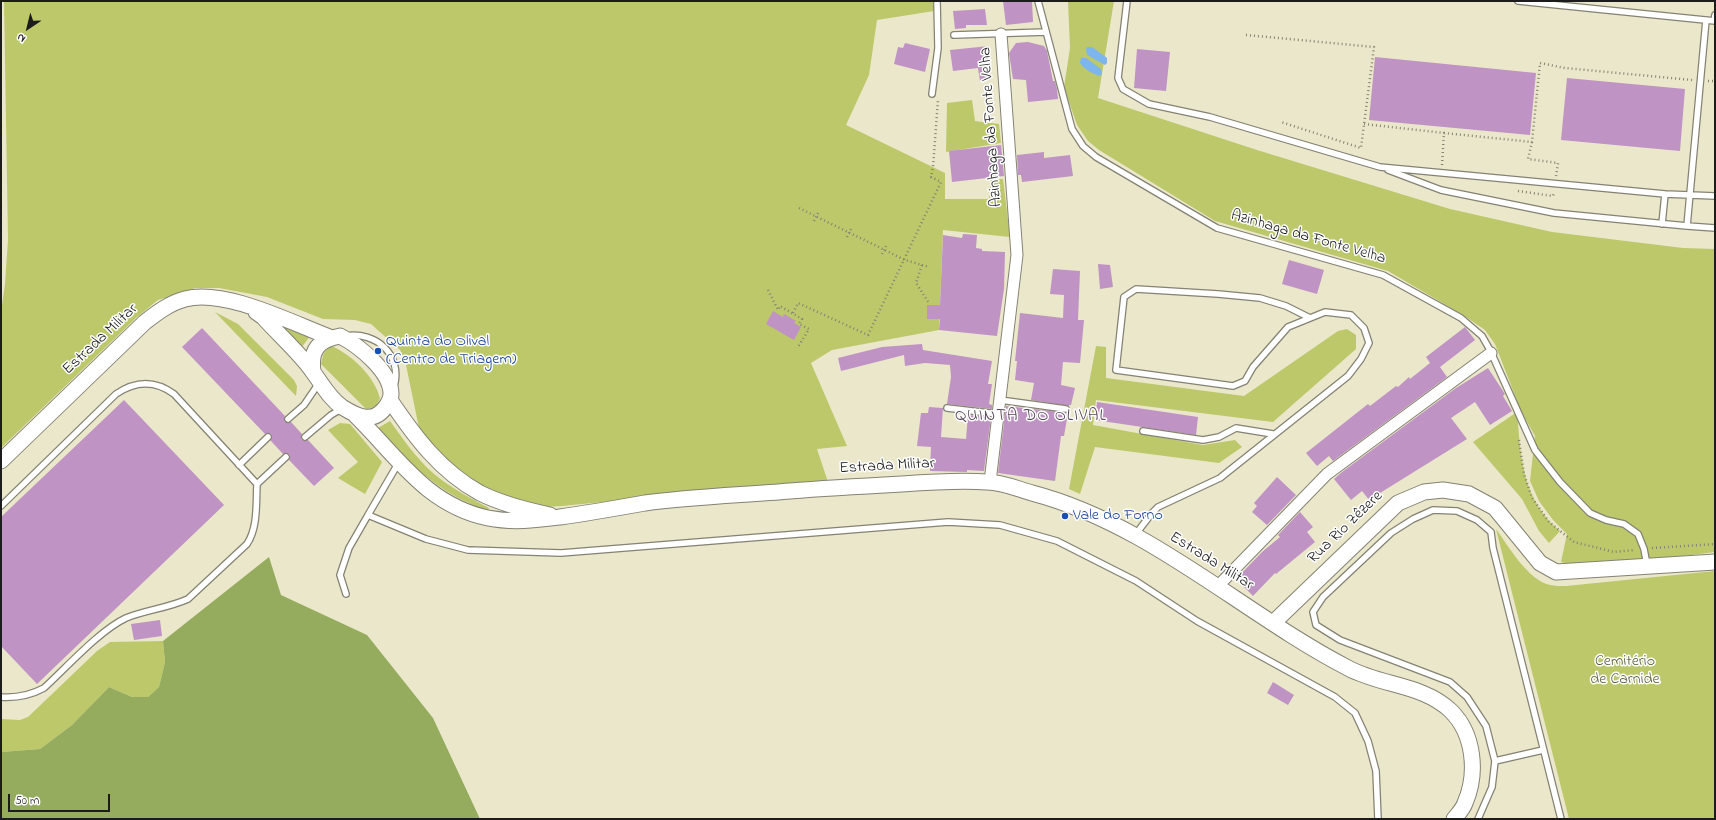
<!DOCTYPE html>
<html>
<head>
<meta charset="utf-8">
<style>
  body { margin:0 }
  #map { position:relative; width:1716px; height:820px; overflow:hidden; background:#ebe7ca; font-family:"Indie Flower",sans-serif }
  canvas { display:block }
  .frame { position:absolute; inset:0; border:2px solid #1c1c1c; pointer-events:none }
  .north { position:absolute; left:8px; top:8px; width:40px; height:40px; -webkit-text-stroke:3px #fff; paint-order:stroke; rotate:215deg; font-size:11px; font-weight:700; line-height:16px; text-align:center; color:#1c1c1c }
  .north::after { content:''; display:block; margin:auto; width:14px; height:18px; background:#1c1c1c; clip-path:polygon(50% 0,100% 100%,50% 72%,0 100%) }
  .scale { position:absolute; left:8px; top:794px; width:102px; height:18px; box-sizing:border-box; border:2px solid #1c1c1c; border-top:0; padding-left:5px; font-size:12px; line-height:14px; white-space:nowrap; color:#1c1c1c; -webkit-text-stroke:3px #fff; paint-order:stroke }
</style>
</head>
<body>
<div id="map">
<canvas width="1716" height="820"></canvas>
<div class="frame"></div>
<div class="north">N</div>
<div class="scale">50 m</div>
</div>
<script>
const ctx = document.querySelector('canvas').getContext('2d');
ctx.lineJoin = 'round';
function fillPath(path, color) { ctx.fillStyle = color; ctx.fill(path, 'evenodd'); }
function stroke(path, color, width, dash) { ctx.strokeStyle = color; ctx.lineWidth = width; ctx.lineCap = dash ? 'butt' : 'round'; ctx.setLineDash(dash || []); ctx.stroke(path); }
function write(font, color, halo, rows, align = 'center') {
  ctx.font = font + ' "Indie Flower",sans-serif'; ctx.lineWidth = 3; ctx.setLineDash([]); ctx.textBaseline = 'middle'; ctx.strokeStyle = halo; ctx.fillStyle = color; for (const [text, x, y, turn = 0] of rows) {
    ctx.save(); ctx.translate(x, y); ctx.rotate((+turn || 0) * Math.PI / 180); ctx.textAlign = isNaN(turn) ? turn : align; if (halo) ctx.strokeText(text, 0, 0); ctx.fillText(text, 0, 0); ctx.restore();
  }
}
const green = new Path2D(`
  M 4,1 L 933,1 L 934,11 L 877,20 L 869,75 L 846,125 L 945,173 L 945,199 L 989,199 L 991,179 L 1003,179 L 1010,237 L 943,230 L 939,330 L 832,350 L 811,363 L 847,446 L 817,449 L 828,482 L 754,487 L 562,506 L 543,507 L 500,495 L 482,488 L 458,472 L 435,450 L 419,428 L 405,360 L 400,350 L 371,324 L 355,320 L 323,319 L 267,297 L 219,288 L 195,288 L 158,300 L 137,317 L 1,448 L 1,312 L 5,284 L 8,240 Z
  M 1068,1 L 1114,1 L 1098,98 L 1257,150 L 1450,209 L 1552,232 L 1683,248 L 1715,249 L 1715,552 L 1668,558 L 1575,566 L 1561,562 L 1567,534 L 1553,520 L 1539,501 L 1530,481 L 1535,436 L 1521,411 L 1495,344 L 1485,330 L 1463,315 L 1388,271 L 1215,221 L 1099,150 L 1088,141 L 1077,125 L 1064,87 L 1070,48 Z
  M 972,100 L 975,121 L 999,124 L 1001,143 L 946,152 L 947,103 Z
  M 215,312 L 238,324 L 294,380 L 297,386 L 296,396 Z
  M 284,326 L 311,335 L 301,348 L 281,328 Z
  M 1347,329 L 1356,335 L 1356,349 L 1273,422 L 1096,400 L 1093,425 L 1203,445 L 1235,440 L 1242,447 L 1219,463 L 1095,447 L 1080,494 L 1069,489 L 1096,346 L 1106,347 L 1106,378 L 1244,396 L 1338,331 Z
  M 332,346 C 353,356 374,376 380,398 C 377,406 374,408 366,409 L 321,364 C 323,356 323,350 332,346 Z
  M 1517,412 C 1521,459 1522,499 1560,531 L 1549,543 L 1539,531 L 1522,499 L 1473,442 Z
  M 390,421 C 403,439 416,458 433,473 C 449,487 470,498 489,508 L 488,510 C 482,510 477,507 471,504 C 434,488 404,459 378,428 Z
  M 340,423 L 350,424 L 382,462 L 365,494 L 338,478 L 358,462 L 328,430 Z
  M 1496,529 C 1509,547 1528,580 1550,585 C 1555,586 1561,586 1566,586 L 1715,571 L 1715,819 L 1569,819 Z
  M 163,641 L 165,662 L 159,687 L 148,697 L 132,697 L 109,687 L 72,725 L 40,749 L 1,752 L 1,719 L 20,720 L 28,717 L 97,651 L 110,642 Z`);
const forest = new Path2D(`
  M 269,557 L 281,595 L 367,635 L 433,718 L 480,819 L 1,819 L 1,752 L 40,749 L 72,725 L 109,687 L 132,697 L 148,697 L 159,687 L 165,662 L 163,641 Z`);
const water = new Path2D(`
  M 1087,47 L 1092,47 L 1107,58 L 1107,63 L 1105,65 L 1087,55 L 1086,49 Z
  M 1081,58 L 1086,58 L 1101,69 L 1102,74 L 1099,76 C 1092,73 1084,69 1080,63 Z`);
const building = new Path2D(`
  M 1003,1 L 1032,1 L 1033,22 L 1006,25 Z
  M 985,9 L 987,25 L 966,25 L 966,28 L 955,29 L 953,11 Z
  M 1028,42 L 1044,46 L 1047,51 L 1053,81 L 1055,81 L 1057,89 L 1058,99 L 1028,102 L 1026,80 L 1013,79 L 1009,53 L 1016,43 Z
  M 905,43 L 930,49 L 925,72 L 894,64 L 898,47 L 903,48 Z
  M 989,46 L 990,80 L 980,81 L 978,68 L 953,71 L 950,50 Z
  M 1137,49 L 1170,52 L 1166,91 L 1134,88 Z
  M 1375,57 L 1536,73 L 1530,135 L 1369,120 Z
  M 1567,78 L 1685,89 L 1680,151 L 1561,140 Z
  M 1001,145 L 1004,176 L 952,182 L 949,151 Z
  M 1044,152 L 1044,158 L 1070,155 L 1073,176 L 1022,182 L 1021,175 L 1018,175 L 1017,155 Z
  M 963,234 L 977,235 L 976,248 L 982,249 L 982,251 L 1005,252 L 1004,289 L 997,336 L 939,330 L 940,319 L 927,319 L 927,305 L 940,305 L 943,235 L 962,238 Z
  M 1289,260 L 1324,270 L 1317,294 L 1282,284 Z
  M 1098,264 L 1110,265 L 1113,287 L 1100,289 Z
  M 1053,269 L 1080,271 L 1078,320 L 1084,320 L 1080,363 L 1063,362 L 1061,385 L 1075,388 L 1071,405 L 1069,405 L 1069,406 L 1031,400 L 1034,383 L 1015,380 L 1017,361 L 1015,361 L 1020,313 L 1063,318 L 1064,295 L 1050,294 Z
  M 773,311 L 783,317 L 784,314 L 796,321 L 794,323 L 801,327 L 794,340 L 766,324 Z
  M 1465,327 L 1475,340 L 1440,367 L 1447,377 L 1333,461 L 1329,456 L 1317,466 L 1306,453 L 1368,404 L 1370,406 L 1396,386 L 1398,387 L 1409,377 L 1410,379 L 1430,363 L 1426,357 Z
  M 202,328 L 285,416 L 284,419 L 285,422 L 291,422 L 302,434 L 301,437 L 302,440 L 308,440 L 334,468 L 314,486 L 289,460 L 290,456 L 289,454 L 283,454 L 270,440 L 272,438 L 271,434 L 267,433 L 265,434 L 182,347 Z
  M 922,344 L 923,350 L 992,361 L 988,384 L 992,384 L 989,404 L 992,405 L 992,409 L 947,404 L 951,377 L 950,365 L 925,363 L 905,366 L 904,355 L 841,371 L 838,358 L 882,347 Z
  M 1488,368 L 1505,394 L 1503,396 L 1512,411 L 1490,425 L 1475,402 L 1451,418 L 1467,439 L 1380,493 L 1370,501 L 1362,491 L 1351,500 L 1334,479 L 1342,472 L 1456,388 Z
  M 124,400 L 224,505 L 37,684 L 1,646 L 1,517 Z
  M 1097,402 L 1198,417 L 1196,435 L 1095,420 Z
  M 1006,406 L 1068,413 L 1064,436 L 1061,436 L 1055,481 L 998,473 Z
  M 929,407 L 943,408 L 941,437 L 966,439 L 968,415 L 991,417 L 984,471 L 967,470 L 967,472 L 930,471 L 931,447 L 917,446 L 921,413 L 928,413 Z
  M 1277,477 L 1296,495 L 1267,525 L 1252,512 L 1257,506 L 1254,503 Z
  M 1300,512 L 1313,527 L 1307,532 L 1315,542 L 1276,574 L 1275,573 L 1253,596 L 1236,579 L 1262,552 L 1280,537 L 1278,535 Z
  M 160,620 L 162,636 L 134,640 L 131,624 Z
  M 1273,682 L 1294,695 L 1288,705 L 1267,693 Z`);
const path = new Path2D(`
  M 1246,35 L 1374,47 L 1361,148 L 1281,122
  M 1708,81 L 1715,81
  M 1364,124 L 1444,133
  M 1532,142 L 1528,159 L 1558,163 L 1556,176
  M 1442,165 L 1444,133 L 1532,142 L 1540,63 L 1565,68 L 1692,80
  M 1518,191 L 1553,196 L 1554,193
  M 799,208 L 905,260 L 922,265 L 916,283 L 929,303
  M 814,221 L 818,213
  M 847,237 L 852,227
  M 882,254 L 886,246
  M 922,265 L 929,267
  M 768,290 L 778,310 L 780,306 L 802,319 L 799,324 L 809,329 L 798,347
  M 793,313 L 798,303 L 868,335 L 941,182 L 931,177 L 933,167 L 938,100
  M 1519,440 L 1524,474 L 1532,498 L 1549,522 L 1574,542 L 1614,552 L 1635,550
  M 1652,548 L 1715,544`);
const lane = new Path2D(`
  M 1038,1 L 1072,129 L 1083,146 L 1096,157 L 1217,228 L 1383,275 L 1461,318 L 1482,336 L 1490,350 L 1535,450 L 1560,482 L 1590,513 L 1606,520 L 1624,524 L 1638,534 L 1644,549 L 1647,565
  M 1127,1 L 1118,78 L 1123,89 L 1149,104 L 1210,117 L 1380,167 L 1665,194 L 1715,196
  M 1518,1 L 1715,21
  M 1706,20 L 1687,226 L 1715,228
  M 1714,21 L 1715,15
  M 954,35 L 1046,32
  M 932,94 L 938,48 L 937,1
  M 1388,170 L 1441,190 L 1554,213 L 1687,226
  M 1662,224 L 1665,194
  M 346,336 C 376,331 403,355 394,387
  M 1000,400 L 1066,409
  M 947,408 L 998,414
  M 288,419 L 304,405 L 319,383
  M 1143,431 L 1203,440 L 1219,437 L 1236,428 L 1273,434
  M 305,437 L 331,415 L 341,409
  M 399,462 L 368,515 L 426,539 L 468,550 L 561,553 L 948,522 L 1000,525 L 1057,541 L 1136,581 L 1197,621 L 1335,697 L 1355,713 L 1368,741 L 1376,771 L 1378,819
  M 239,465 L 268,437
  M 257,484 L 286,457
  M 1,506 L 116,394 C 135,381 155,380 174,394 L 257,484 C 256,503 258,528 247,544 L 188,599 C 168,608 146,610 126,618 C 100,630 66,668 44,688 C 31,695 16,698 1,697
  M 1135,535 L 1152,513 L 1158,507 L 1220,478 L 1348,376 L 1361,359 L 1369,343 L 1364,328 L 1351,315 L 1325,312 L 1288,327 L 1253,367 L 1245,381 L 1233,386 L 1116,370 L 1124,297 L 1136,289 L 1218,294 L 1260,298 L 1286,306 L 1310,318
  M 346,594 L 340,575 L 349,548 L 368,515
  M 1495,761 L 1543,750
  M 1478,819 L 1492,787 L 1495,761 L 1486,726 L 1467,697 L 1450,682 L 1340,640 L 1316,625 L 1313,612 L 1323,597 L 1391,533 L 1413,519 L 1433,510 L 1457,511 L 1477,520 L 1491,532 L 1493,548 L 1561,819`);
const street = new Path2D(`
  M 990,482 L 1017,255 L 1001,34
  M 1218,586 L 1327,474 L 1491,353`);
const secondary = new Path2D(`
  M 256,312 L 263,317 C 278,334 301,354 313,372 C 322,384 329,398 342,407 C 358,417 374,425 387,405 C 389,402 391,398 391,394 C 391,371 358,345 340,336 C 319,340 310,349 313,371
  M 390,400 C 415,437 440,471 480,493 C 502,504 526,510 550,515
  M 355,415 C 397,456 426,505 488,518 C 513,523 536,520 560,517 C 589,513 617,508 645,503 C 691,497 742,495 790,491 C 827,488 864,486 902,484 C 930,482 959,480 987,482 C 1002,482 1018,489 1032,493 C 1150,524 1242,613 1348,668 C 1381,686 1423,684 1451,711 C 1474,734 1478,773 1465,803 C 1463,809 1458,814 1454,819
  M 1,461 L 145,322 C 158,312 170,303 185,299 C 225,288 294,324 332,338
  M 1273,623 L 1398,503 L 1424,492 L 1443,490 L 1469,494 L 1495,508 L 1540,563 L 1556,572 L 1715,562`);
const markers = [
  [378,351,4,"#1a4fb4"],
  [1065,516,4,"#1a4fb4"]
];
const streetNames = [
  ["Azinhaga da Fonte Velha",992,127,-94],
  ["Azinhaga da Fonte Velha",1308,238,16],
  ["Estrada Militar",101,340,-43],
  ["Estrada Militar",887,467,-3],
  ["Rua Rio Zêzere",1346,528,-44],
  ["Estrada Militar",1211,562,32]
];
const transitNames = [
  ["Quinta do Olival",386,342],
  ["(Centro de Triagem)",386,360],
  ["Vale do Forno",1073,516]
];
const parkNames = [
  ["Cemitério",1625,662],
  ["de Carnide",1625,680]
];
const neighbourhoodNames = [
  ["QUINTA DO OLIVAL",1031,417]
];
fillPath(green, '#bcc86a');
fillPath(forest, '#95ac5e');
fillPath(water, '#7db5ed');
fillPath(building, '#bf93c4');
stroke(lane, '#848273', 8);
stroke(street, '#848273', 13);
stroke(secondary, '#848273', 17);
stroke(path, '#848273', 2.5, [1, 3]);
stroke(lane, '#fff', 5.5);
stroke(street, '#fff', 11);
stroke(secondary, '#fff', 15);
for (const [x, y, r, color] of markers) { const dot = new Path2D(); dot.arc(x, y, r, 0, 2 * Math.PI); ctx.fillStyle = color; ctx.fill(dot); stroke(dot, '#fff', 1.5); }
write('16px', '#1c1c1c', '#fff', streetNames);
write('16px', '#164399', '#fff', transitNames, 'left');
write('16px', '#5c613b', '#fff', parkNames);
ctx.letterSpacing = '1px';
write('17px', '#554657', '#fff', neighbourhoodNames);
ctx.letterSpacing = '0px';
</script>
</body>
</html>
